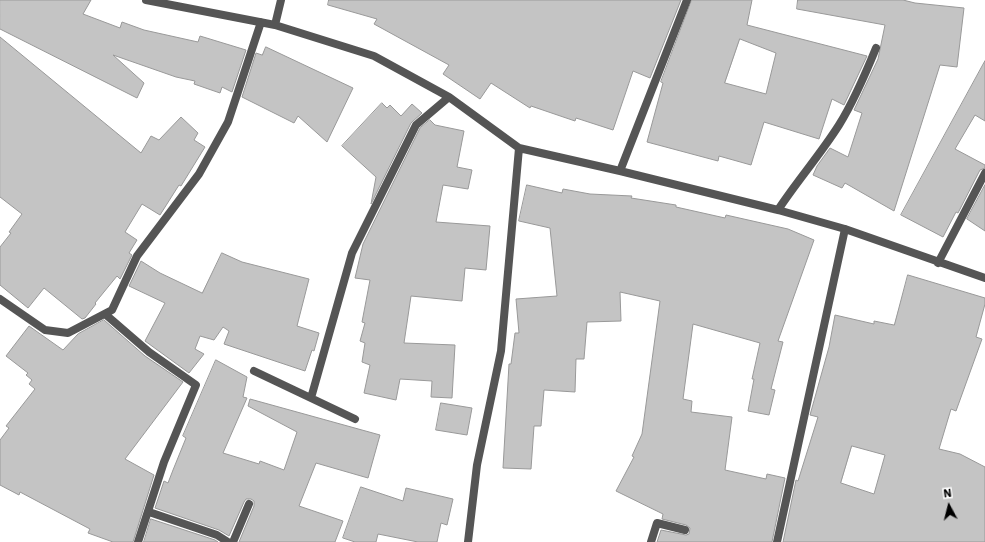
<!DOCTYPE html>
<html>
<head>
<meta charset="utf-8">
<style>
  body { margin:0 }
  #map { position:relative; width:985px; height:542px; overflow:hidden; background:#fff; font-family:"Work Sans",sans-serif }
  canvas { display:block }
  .north { position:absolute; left:929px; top:486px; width:40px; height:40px; -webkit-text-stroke:3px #fff; paint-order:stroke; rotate:353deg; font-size:11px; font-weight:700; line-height:16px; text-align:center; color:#000 }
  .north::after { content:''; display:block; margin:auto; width:14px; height:18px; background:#000; clip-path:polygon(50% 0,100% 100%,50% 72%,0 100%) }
</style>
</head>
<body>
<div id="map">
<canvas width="985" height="542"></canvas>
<div class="north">N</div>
</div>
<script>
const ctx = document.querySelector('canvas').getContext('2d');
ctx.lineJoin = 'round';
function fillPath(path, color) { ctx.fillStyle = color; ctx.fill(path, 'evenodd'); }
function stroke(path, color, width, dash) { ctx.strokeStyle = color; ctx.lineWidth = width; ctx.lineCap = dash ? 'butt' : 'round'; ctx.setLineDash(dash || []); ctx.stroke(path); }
const building = new Path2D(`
  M 0,0 L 91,0 L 83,14 L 120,28 L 122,22 L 144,30 L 198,42 L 200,36 L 246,50 L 232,92 L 222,87 L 220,93 L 194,84 L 195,81 L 176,77 L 113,55 L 144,83 L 137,98 L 0,29 Z
  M 329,0 L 681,0 L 650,78 L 633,71 L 613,130 L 576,118 L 575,121 L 531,106 L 530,108 L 491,83 L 480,99 L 443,74 L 449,65 L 374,24 L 377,19 L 328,5 Z
  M 692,0 L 752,0 L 747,25 L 867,56 L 844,105 L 832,99 L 819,139 L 764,122 L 751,165 L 719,156 L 718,161 L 647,142 L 663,83 L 661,82 ZM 740,39 L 776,53 L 766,94 L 725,83 Z
  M 798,0 L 903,0 L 915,3 L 964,8 L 957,67 L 940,65 L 894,211 L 845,183 L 842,188 L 813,175 L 817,166 L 830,148 L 848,157 L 862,113 L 854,110 L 878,59 L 885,25 L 797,9 Z
  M 0,37 L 141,153 L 151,136 L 159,140 L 181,117 L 198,133 L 194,140 L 205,147 L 181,186 L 179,185 L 160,215 L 142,204 L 125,232 L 137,240 L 129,253 L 132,255 L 120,279 L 117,276 L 95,303 L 96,304 L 85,318 L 82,319 L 44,288 L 28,308 L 0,285 L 0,247 L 11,233 L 9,232 L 22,214 L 0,197 Z
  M 266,47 L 353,88 L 327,142 L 298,116 L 294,123 L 242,97 L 256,53 L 262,55 Z
  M 985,61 L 985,121 L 975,115 L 955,149 L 985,165 L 985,168 L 980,170 L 958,213 L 956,212 L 943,237 L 901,215 Z
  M 382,103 L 387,108 L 390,105 L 401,116 L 412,104 L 422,113 L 411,123 L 371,204 L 376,177 L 342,146 Z
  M 430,120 L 435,125 L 464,131 L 457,167 L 472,170 L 468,189 L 443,185 L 436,222 L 490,226 L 486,270 L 465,268 L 462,301 L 411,296 L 404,343 L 455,345 L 452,398 L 431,397 L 432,381 L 400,379 L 396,400 L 364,393 L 370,365 L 362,362 L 365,343 L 360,341 L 365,323 L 362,322 L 370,280 L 355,278 L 363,244 L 420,128 Z
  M 527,185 L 562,193 L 563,189 L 590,194 L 632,196 L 631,198 L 676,205 L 676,207 L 725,218 L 726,215 L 788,229 L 814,240 L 778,341 L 783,342 L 771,389 L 775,390 L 769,415 L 748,411 L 754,379 L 752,379 L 760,343 L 693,324 L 683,399 L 692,401 L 691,412 L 732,417 L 725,470 L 766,479 L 767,474 L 785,478 L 772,542 L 657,542 L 661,530 L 686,535 L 689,534 L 690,528 L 686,525 L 662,519 L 663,514 L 616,491 L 634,457 L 632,456 L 642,434 L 660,301 L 620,292 L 621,321 L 587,322 L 584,359 L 576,359 L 575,392 L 544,390 L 541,426 L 534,426 L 531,469 L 503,468 L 509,364 L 511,364 L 515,333 L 519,333 L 516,299 L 557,296 L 550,228 L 519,221 Z
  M 985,185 L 985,231 L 967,219 Z
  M 222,253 L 242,262 L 309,279 L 297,326 L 319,333 L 314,351 L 312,350 L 305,371 L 224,344 L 229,331 L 223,327 L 214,340 L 200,336 L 195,349 L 204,354 L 189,373 L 145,341 L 165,303 L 129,286 L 141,261 L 160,273 L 202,293 Z
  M 908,275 L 985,298 L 985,304 L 976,337 L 982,339 L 956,411 L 951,409 L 939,449 L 960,454 L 985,467 L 985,542 L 783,542 L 796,480 L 798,481 L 818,417 L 810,415 L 829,347 L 835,315 L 874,324 L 874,321 L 894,325 ZM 852,446 L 885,455 L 874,494 L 841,483 Z
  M 104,320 L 145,356 L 183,382 L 125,459 L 154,475 L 133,542 L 113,542 L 88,533 L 90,529 L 20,492 L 19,495 L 0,485 L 0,440 L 9,428 L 6,426 L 35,389 L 29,384 L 32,380 L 26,375 L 28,373 L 6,356 L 29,326 L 63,350 L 78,334 Z
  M 216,360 L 247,377 L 243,397 L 247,398 L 223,453 L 259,464 L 260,461 L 284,470 L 297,432 L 248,406 L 250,399 L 380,435 L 368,478 L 316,463 L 299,506 L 343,521 L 335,542 L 239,542 L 254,506 L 254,501 L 251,499 L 246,499 L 244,502 L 229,536 L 219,530 L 155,508 L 164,481 L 168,483 L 173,470 L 186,438 L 183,436 Z
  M 441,403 L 472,408 L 467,435 L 436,430 Z
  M 361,487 L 403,501 L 406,488 L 453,499 L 447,525 L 441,523 L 437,542 L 418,542 L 378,534 L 376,542 L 355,542 L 343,538 Z
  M 151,519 L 215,540 L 218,542 L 144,542 Z`);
const street = new Path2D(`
  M 146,0 L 275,25 L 374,56 L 449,97 L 519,148 L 620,171 L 778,210 L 845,229 L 985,278
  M 275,25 L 281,0
  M 620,171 L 687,0
  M 778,210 C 797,181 820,155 839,125 C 854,101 865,75 876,48
  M 938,263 L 985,173
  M 0,299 L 45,330 L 68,333 L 112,310 L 137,256 L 199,174 L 228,122 L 261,22
  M 105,314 L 149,352 L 196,385 L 164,462 L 138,542
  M 254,371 L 355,419
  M 311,398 L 352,253 L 416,125 L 449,97
  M 149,512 L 217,535 L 228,542
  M 233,542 L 249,504
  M 468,542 L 477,465 L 501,351 L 519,148
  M 651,542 L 657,523 L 685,530
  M 777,542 L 845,229`);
fillPath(building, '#c4c4c4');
stroke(building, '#999', 1);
stroke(street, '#555', 8);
</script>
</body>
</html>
